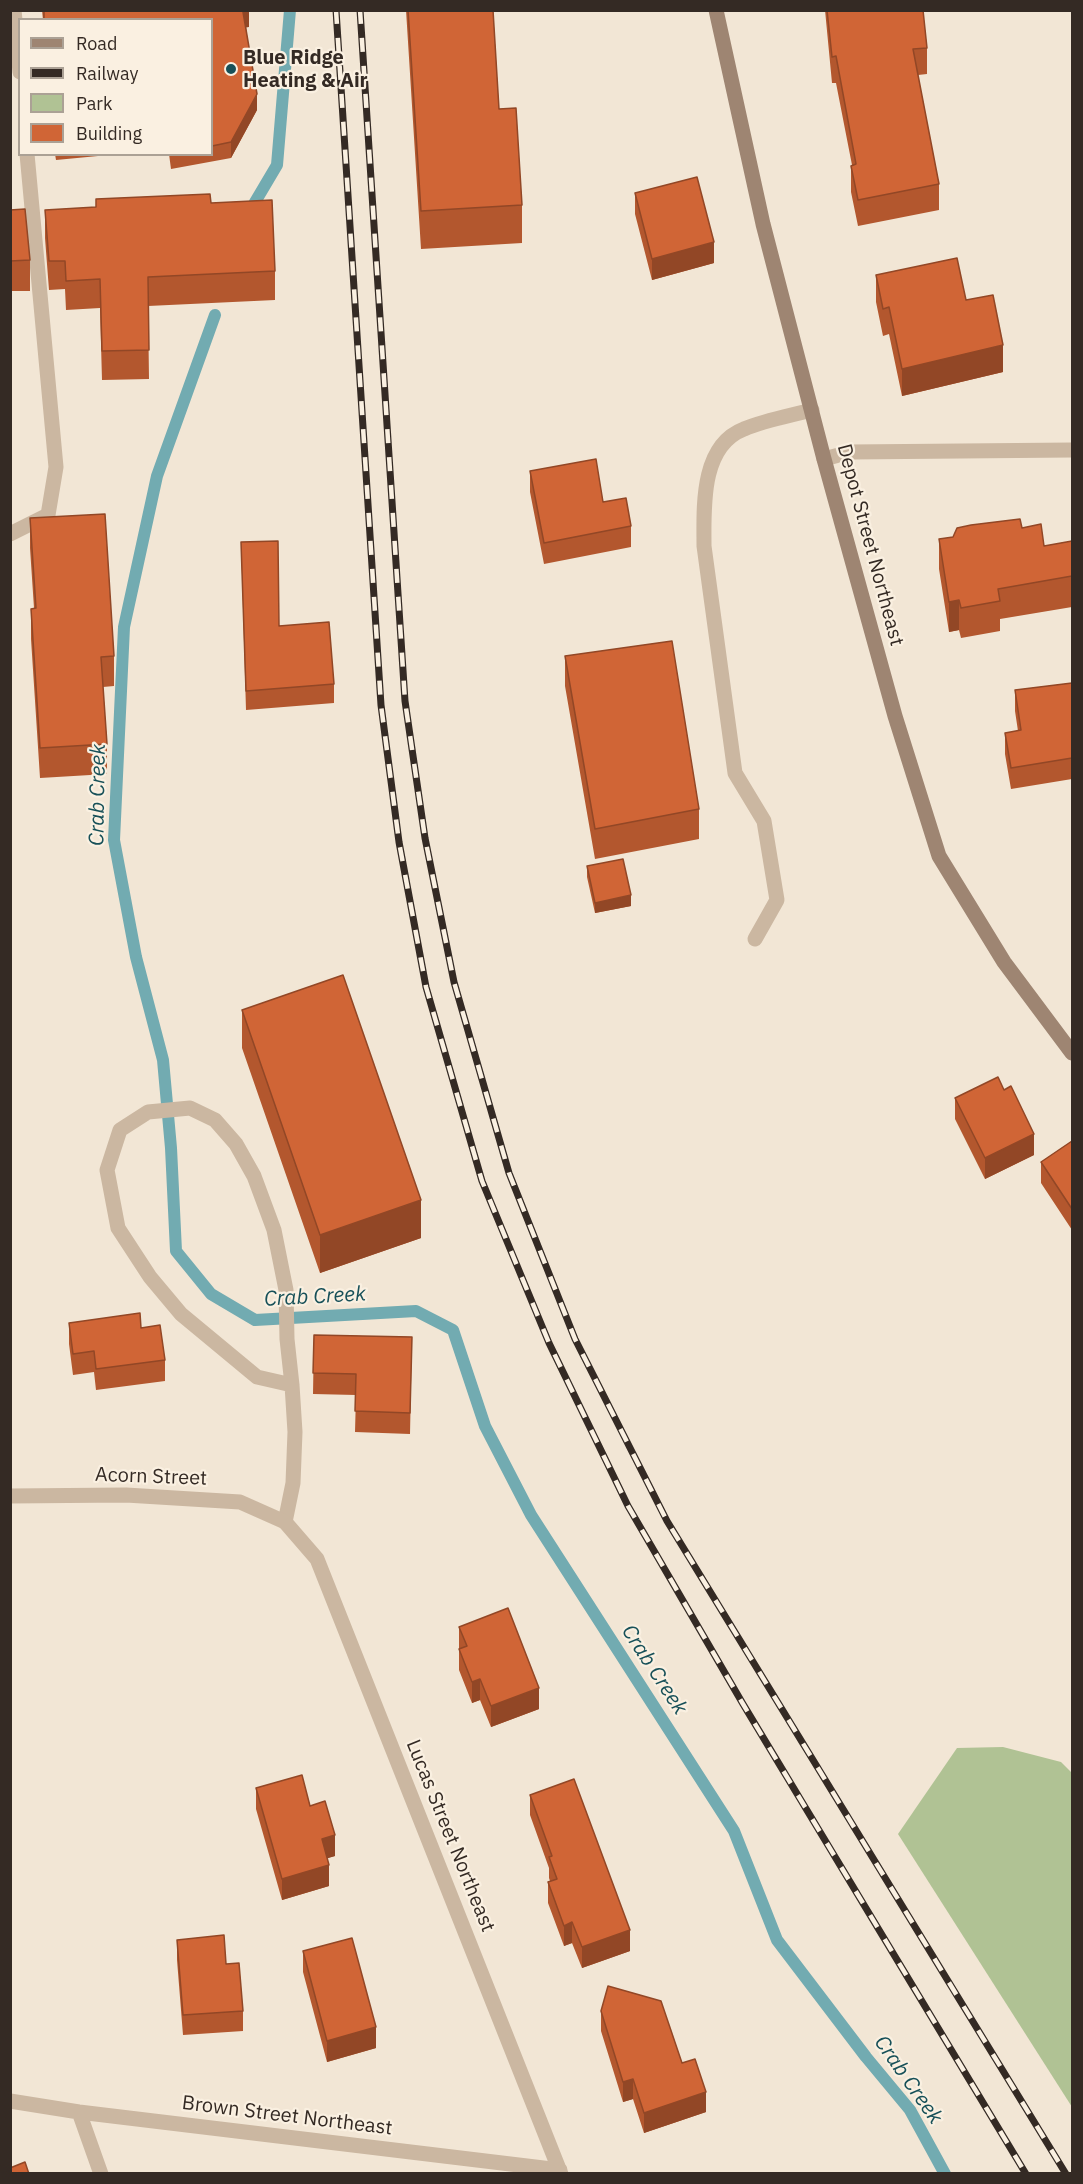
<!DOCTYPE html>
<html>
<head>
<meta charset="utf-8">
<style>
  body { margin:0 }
  #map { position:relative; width:1083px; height:2184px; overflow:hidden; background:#f2e6d5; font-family:"IBM Plex Sans",sans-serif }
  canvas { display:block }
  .frame { position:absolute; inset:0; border:12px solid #342a24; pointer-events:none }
  .legend { position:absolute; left:18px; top:18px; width:195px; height:138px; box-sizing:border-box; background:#faf0e1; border:2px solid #aba195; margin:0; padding:8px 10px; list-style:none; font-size:18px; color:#342a24 }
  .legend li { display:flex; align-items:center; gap:12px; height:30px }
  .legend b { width:30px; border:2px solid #aba195 }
</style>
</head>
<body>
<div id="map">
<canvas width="1083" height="2184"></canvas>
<div class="frame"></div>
<ul class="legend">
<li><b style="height:8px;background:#9e8572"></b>Road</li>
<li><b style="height:8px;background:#342a24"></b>Railway</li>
<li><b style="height:16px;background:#b0c294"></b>Park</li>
<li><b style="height:16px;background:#d06536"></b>Building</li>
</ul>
</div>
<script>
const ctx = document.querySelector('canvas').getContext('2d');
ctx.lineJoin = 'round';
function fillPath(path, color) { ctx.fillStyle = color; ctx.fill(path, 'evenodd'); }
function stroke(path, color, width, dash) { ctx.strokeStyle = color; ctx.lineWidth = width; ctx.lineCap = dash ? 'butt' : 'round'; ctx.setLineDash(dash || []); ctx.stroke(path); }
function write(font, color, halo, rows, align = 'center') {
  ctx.font = font + ' "IBM Plex Sans",sans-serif'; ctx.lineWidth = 4.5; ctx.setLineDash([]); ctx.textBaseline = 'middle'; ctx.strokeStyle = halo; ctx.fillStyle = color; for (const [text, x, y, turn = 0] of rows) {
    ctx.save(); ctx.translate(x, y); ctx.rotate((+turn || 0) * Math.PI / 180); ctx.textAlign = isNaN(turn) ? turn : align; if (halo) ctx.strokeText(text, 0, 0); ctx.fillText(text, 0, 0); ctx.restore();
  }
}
const green = new Path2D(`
  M 1003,1747 L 1061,1762 L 1072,1773 L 1072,2107 L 898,1834 L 957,1748 Z`);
const stream = new Path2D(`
  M 248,214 L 277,165 L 290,10
  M 215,315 L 157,476 L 124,627 L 114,840 L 136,957 L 163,1060 L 171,1148 L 176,1251 L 211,1294 L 255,1320 L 416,1311 L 453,1330 L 485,1426 L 531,1515 L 734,1831 L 777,1940 L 866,2057 L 910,2110 L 945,2174`);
const lane = new Path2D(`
  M 755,939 L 777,900 L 764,821 L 735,773 L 704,546 C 704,508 700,446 744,429 C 765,420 789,416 812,410
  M 285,1522 L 293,1483 L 295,1432 L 292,1385 L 287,1339 L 286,1290 L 274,1230 L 254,1176 L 236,1144 L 215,1120 L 190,1108 L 148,1112 L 120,1130 L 107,1170 L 118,1228 L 150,1277 L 181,1314 L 257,1377 L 292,1385`);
const street = new Path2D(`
  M 14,10 L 20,72
  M 824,459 L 850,452 L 1072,450
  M 10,534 L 48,515 L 56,467 L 27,154
  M 10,1496 L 126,1495 L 240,1502 L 285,1522 L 317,1559 L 561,2174
  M 10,2101 L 79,2112 L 560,2170
  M 79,2112 L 101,2174`);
const secondary = new Path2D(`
  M 716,10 L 763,224 L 824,459 L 895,716 L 939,856 L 1004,962 L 1072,1053`);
const rail = new Path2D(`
  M 336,10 L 381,705 L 399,842 L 426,987 L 482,1181 L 549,1343 L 628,1506 L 743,1704 L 1026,2174
  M 360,10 L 405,701 L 425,838 L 454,982 L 509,1173 L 575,1339 L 667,1521 L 1066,2174`);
const wall = new Path2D(`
  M 42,10 L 249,10 L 249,27 L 246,27 L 257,110 L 231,158 L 171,169 L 169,154 L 212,154 L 212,20 L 43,20 Z
  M 406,10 L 493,10 L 499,109 L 522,205 L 522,243 L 421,249 Z
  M 825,10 L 923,10 L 927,48 L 927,74 L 918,75 L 939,184 L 939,210 L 858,226 L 851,192 L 851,166 L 852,165 L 836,83 L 832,83 Z
  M 55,154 L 119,154 L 56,160 Z
  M 635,193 L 714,263 L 652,280 L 635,214 Z
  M 211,203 L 275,271 L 275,300 L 148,306 L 149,379 L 102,380 L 100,308 L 66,310 L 65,289 L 49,290 L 45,238 L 45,210 Z
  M 10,210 L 30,260 L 30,291 L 10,291 Z
  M 876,275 L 966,300 L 1003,372 L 902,396 L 889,334 L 883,336 L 876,302 Z
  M 530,471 L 603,502 L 631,526 L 631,547 L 544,564 L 530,492 Z
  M 30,518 L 114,656 L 114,686 L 103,687 L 107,744 L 107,774 L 40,778 L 31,639 L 31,609 L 34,608 L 30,548 Z
  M 1022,528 L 1044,546 L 1072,541 L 1072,607 L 1000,619 L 1000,631 L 961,638 L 959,630 L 949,632 L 939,569 L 939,539 Z
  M 241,542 L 279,626 L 334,684 L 334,703 L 246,710 Z
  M 565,656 L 699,809 L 699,839 L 595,859 L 565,686 Z
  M 1072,683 L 1072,779 L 1011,789 L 1005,754 L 1005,733 L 1018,731 L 1015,711 L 1015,690 Z
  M 587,866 L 631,906 L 595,913 L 587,877 Z
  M 242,1010 L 421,1238 L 320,1273 L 242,1048 Z
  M 955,1098 L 1034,1155 L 985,1179 L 955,1119 Z
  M 1072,1141 L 1072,1230 L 1041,1183 L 1041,1162 Z
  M 69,1323 L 141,1328 L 165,1360 L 165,1381 L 96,1390 L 94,1372 L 73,1375 L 69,1344 Z
  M 314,1335 L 412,1337 L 410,1434 L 355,1432 L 356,1395 L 313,1394 Z
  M 459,1627 L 539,1709 L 491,1727 L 480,1700 L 472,1703 L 459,1670 Z
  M 256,1788 L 310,1806 L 335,1856 L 327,1858 L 329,1886 L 282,1900 L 256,1809 Z
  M 530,1795 L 630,1951 L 582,1968 L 572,1943 L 564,1946 L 548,1903 L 548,1882 L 550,1881 L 549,1878 L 549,1868 L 530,1815 Z
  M 177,1940 L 226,1964 L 243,2011 L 243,2031 L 183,2035 L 177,1960 Z
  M 303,1951 L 376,2048 L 327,2062 L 303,1972 Z
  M 601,2011 L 682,2063 L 706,2112 L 644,2133 L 633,2099 L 623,2102 L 601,2031 Z`);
const shadedWall = new Path2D(`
  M 249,11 L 249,27 L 243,28 L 243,12 Z
  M 257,94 L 257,110 L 231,158 L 231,142 Z
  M 714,242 L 714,263 L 652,280 L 652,259 Z
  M 1003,345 L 1003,372 L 902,396 L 902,369 Z
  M 959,600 L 959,630 L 949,632 L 949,602 Z
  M 631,895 L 631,906 L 595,913 L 595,903 Z
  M 1034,1134 L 1034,1155 L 985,1179 L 985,1158 Z
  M 421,1200 L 421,1238 L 320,1273 L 320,1235 Z
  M 480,1679 L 480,1700 L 472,1703 L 472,1682 Z
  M 539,1688 L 539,1709 L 491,1727 L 491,1706 Z
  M 335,1835 L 335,1856 L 322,1860 L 322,1839 Z
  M 329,1865 L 329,1886 L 282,1900 L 282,1879 Z
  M 572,1922 L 572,1943 L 564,1946 L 564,1926 Z
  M 630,1930 L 630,1951 L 582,1968 L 582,1947 Z
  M 376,2027 L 376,2048 L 327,2062 L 327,2041 Z
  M 633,2079 L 633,2099 L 623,2102 L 623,2082 Z
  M 706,2092 L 706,2112 L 644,2133 L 644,2113 Z`);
const building = new Path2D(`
  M 44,10 L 249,10 L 243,12 L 257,94 L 231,142 L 212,146 L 212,20 L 44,20 Z
  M 408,10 L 493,10 L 499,109 L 516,108 L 522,205 L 421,211 Z
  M 827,10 L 923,10 L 927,48 L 913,49 L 939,184 L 858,200 L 851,166 L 856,164 L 836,56 L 832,57 Z
  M 697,177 L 714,242 L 652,259 L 635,193 Z
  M 210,194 L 211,203 L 272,200 L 275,271 L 148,277 L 149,350 L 102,351 L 100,279 L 66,281 L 65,261 L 49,261 L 45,210 L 96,207 L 96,199 Z
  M 25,209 L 30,260 L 10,261 L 10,210 Z
  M 957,258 L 966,300 L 993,295 L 1003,345 L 902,369 L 889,307 L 883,309 L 876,275 Z
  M 596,459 L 603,502 L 626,498 L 631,526 L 544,543 L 530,471 Z
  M 105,514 L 114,656 L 101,657 L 107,744 L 40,748 L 31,609 L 36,608 L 30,518 Z
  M 1020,519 L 1022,528 L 1041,524 L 1044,546 L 1072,541 L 1072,576 L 998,589 L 1000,601 L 961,608 L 959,600 L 949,602 L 939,539 L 953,537 L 957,528 L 971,525 Z
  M 278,541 L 279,626 L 329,622 L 334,684 L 246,691 L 241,542 Z
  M 672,641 L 699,809 L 595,829 L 565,656 Z
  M 1072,683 L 1072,758 L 1011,768 L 1005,733 L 1021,730 L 1015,690 Z
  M 623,859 L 631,895 L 595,903 L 587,866 Z
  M 343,975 L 421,1200 L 320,1235 L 242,1010 Z
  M 998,1077 L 1004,1090 L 1011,1086 L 1034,1134 L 985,1158 L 955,1098 Z
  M 1072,1141 L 1072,1209 L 1041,1162 Z
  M 140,1313 L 141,1328 L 160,1325 L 165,1360 L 96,1369 L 94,1351 L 73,1354 L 69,1323 Z
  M 314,1335 L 412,1337 L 410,1413 L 355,1411 L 356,1374 L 313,1373 Z
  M 508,1608 L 539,1688 L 491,1706 L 480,1679 L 472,1682 L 459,1649 L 467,1646 L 459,1627 Z
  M 302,1775 L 310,1806 L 325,1801 L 335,1835 L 322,1839 L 329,1865 L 282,1879 L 256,1788 Z
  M 574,1779 L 630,1930 L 582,1947 L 572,1922 L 564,1926 L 548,1882 L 557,1879 L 549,1857 L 552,1856 L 530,1795 Z
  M 224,1935 L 226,1964 L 239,1963 L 243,2011 L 183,2015 L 177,1940 Z
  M 352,1938 L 376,2027 L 327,2041 L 303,1951 Z
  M 608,1986 L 661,2001 L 682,2063 L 695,2059 L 706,2092 L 644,2113 L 633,2079 L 623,2082 L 601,2011 Z
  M 25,2162 L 29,2174 L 10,2174 L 10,2168 Z`);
const markers = [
  [231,69,6,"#175058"]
];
const poiNames = [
  ["Blue Ridge",243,58],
  ["Heating & Air",243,81]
];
const streetNames = [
  ["Depot Street Northeast",870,545,75],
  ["Acorn Street",151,1477,2],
  ["Lucas Street Northeast",450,1836,68],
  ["Brown Street Northeast",287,2116,7]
];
const waterNames = [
  ["Crab Creek",98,795,-89],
  ["Crab Creek",315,1297,-3],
  ["Crab Creek",654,1670,57],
  ["Crab Creek",908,2080,55]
];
fillPath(green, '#b0c294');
stroke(stream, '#72abb1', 12);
stroke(lane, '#cbb7a1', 15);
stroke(street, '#cbb7a1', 15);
stroke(secondary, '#9e8572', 15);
stroke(rail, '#342a24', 7);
stroke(rail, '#faf0e1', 4.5, [14]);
fillPath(wall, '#b3572e');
fillPath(shadedWall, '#924726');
fillPath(building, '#d06536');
stroke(building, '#924726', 1.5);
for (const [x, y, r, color] of markers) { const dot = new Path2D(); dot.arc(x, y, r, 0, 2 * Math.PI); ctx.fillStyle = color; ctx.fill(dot); stroke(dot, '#faf0e1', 2); }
write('bold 20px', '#342a24', '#faf0e1', poiNames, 'left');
write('20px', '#342a24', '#faf0e1', streetNames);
write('italic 21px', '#175058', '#faf0e1', waterNames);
</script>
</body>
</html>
